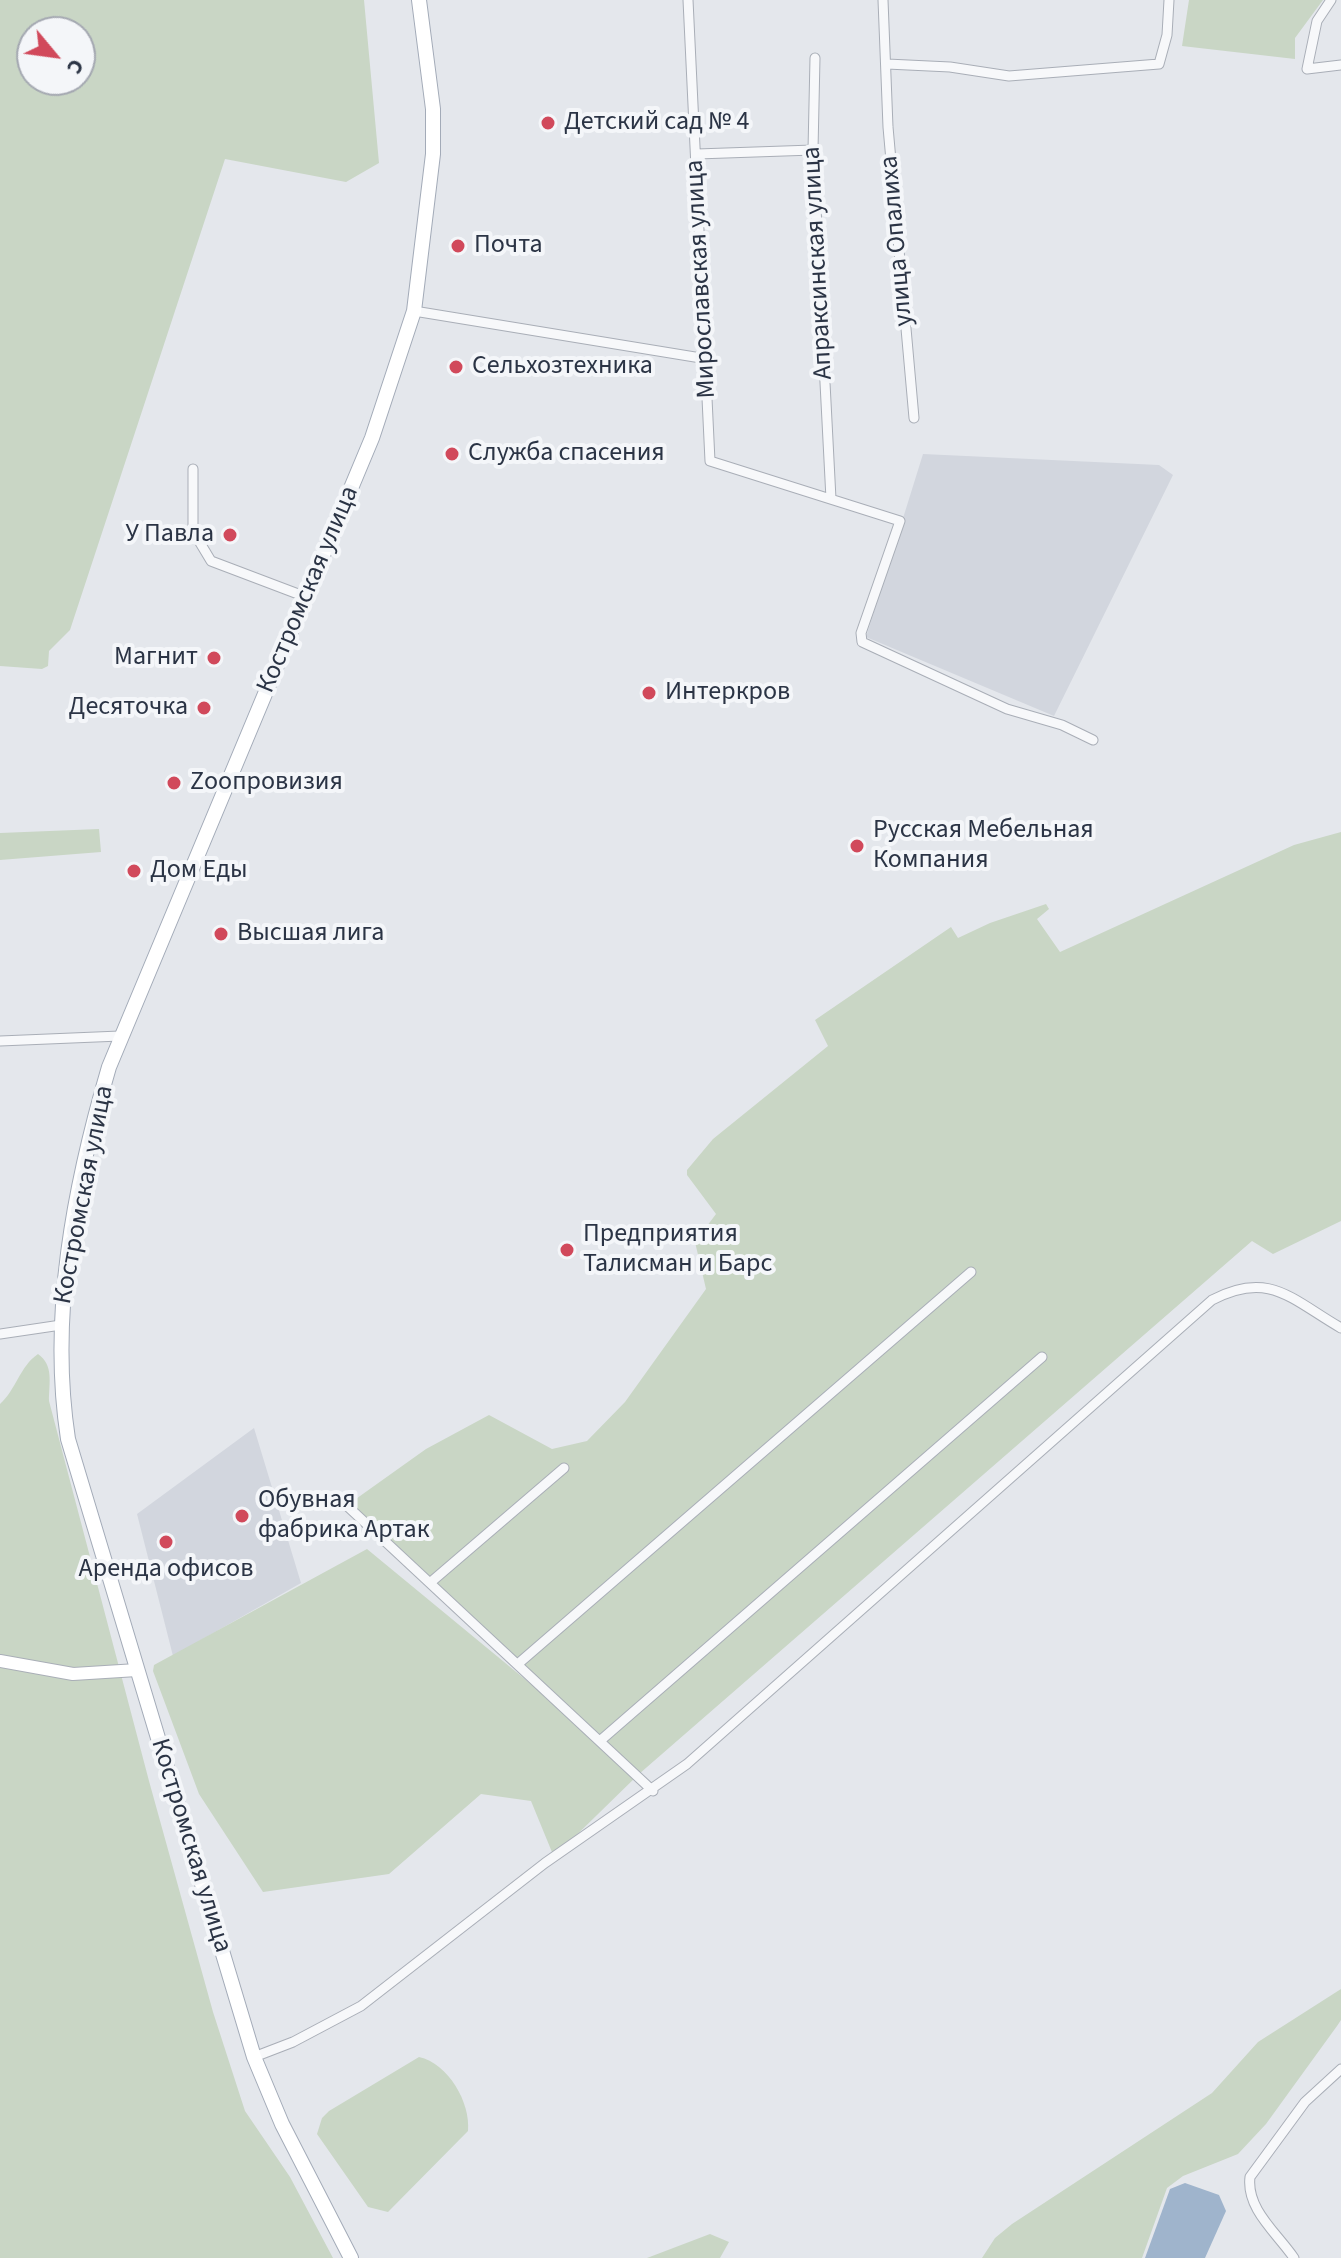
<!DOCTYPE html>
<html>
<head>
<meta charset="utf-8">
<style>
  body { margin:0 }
  #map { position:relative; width:1341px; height:2258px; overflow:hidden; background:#e4e7ec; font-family:"Source Sans 3",sans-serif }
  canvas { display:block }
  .north { position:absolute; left:16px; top:16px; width:80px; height:80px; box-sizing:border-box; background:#f4f6f9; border:2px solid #a4a8b1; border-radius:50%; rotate:119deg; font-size:22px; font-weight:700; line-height:32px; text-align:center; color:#2b3445 }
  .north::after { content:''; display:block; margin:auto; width:28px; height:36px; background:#d1495b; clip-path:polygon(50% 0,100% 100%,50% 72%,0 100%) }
</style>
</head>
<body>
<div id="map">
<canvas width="1341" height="2258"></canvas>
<div class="north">С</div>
</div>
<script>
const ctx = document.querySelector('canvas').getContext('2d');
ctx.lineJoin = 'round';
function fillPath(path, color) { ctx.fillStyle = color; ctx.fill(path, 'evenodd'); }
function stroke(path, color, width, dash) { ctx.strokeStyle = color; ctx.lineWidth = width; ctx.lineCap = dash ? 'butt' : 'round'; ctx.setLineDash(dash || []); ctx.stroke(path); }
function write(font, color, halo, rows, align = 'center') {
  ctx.font = font + ' "Source Sans 3",sans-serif'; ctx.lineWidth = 8; ctx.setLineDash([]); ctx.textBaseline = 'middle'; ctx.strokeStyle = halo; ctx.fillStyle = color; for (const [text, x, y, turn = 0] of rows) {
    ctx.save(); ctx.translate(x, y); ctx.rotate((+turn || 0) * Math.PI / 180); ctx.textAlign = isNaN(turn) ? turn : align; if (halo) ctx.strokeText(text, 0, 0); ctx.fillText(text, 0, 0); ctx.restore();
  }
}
const built = new Path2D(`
  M 923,454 L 1159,465 L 1173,475 L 1054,716 L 866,637 Z
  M 254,1428 L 301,1583 L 173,1656 L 137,1514 Z`);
const green = new Path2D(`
  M 0,0 L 364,0 L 379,163 L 346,182 L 225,159 L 70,630 L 49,651 L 48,666 L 42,669 L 0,666 ZM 32,32 L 80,32 L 80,80 L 32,80 Z
  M 1189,0 L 1323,0 L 1295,38 L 1295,59 L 1182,46 Z
  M 99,829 L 101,852 L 0,860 L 0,833 Z
  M 1341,832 L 1341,1221 L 1273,1254 L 1252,1241 L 639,1774 L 554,1857 L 531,1801 L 481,1794 L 389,1874 L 263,1892 L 199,1794 L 153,1671 L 154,1665 L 367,1549 L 623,1760 L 346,1506 L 426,1449 L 489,1415 L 552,1449 L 587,1441 L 625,1402 L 706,1289 L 695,1242 L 716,1214 L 687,1175 L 687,1170 L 713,1139 L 828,1046 L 815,1020 L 951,927 L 958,938 L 990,923 L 1046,904 L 1049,909 L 1037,919 L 1060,952 L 1294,845 Z
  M 38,1354 C 54,1365 49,1383 49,1401 L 149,1781 L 213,2012 L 245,2111 L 290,2177 L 333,2258 L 0,2258 L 0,1404 C 16,1390 20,1366 38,1354 Z
  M 1341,1989 L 1341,2020 L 1337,2026 L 1266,2124 L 1238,2154 L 1183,2176 L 1167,2188 L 1142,2258 L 982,2258 L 995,2238 L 1012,2224 L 1212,2093 L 1258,2042 Z
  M 419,2057 C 448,2063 471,2103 468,2131 L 388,2212 L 368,2207 L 317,2134 L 322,2118 L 329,2111 Z
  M 710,2234 L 729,2242 L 720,2258 L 647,2258 Z`);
const water = new Path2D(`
  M 1185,2183 L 1219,2195 L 1226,2211 L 1205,2258 L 1145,2258 L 1170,2189 Z`);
const minor = new Path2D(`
  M 688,0 L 710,461 L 900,521 L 861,633 L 862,642 L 1007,709 L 1062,725 L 1093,740
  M 883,0 L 888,127 L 914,418
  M 1331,0 L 1317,21 L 1307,69 L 1341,65
  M 815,58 L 813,150 L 831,499
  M 887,64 L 950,67 L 1009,76 L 1159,64 L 1167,35 L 1169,0
  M 697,154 L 813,150
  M 414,311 L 707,359
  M 193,469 L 193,531 L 211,561 L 306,597
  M 0,1041 L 120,1036
  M 0,1334 L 61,1325
  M 344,1503 L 653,1791
  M 431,1582 L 564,1468
  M 519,1663 L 971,1272
  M 601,1740 L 1042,1357
  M 254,2057 L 293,2042 L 361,2006 L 545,1863 L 687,1764 L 1212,1300 C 1269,1270 1291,1299 1341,1328
  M 1294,2258 C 1277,2233 1246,2209 1250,2177 L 1305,2102 L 1341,2069`);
const secondary = new Path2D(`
  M 0,1661 L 73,1674 L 137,1670`);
const primary = new Path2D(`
  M 351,2258 L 282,2124 L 254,2057 L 68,1439 C 49,1316 74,1186 109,1067 L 372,438 L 414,311 L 433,154 L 433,109 L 419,0`);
const markers = [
  [548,123,8,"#d1495b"],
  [458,246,8,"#d1495b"],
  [456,367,8,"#d1495b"],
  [452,454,8,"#d1495b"],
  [230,535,8,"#d1495b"],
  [214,658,8,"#d1495b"],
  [649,693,8,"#d1495b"],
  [204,708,8,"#d1495b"],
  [174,783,8,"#d1495b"],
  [857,846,8,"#d1495b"],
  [134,871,8,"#d1495b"],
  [221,934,8,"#d1495b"],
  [567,1250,8,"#d1495b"],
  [242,1516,8,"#d1495b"],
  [166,1542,8,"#d1495b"]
];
const poiNames = [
  ["Детский сад № 4",564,123],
  ["Почта",474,246],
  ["Сельхозтехника",472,367],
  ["Служба спасения",468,454],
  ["У Павла",214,535,"right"],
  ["Магнит",198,658,"right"],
  ["Интеркров",665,693],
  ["Десяточка",188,708,"right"],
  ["Zоопровизия",190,783],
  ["Русская Мебельная",873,831],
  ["Компания",873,861],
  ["Дом Еды",150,871],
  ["Высшая лига",237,934],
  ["Предприятия",583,1235],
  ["Талисман и Барс",583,1265],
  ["Обувная",258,1501],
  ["фабрика Артак",258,1531],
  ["Аренда офисов",166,1570,"center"]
];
const streetNames = [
  ["улица Опалиха",898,241,-95],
  ["Апраксинская улица",819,263,-93],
  ["Мирославская улица",702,279,-93],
  ["Костромская улица",309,590,-67],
  ["Костромская улица",85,1195,-79],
  ["Костромская улица",190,1846,73]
];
fillPath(built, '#d2d6de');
fillPath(green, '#c9d6c5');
fillPath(water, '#9fb4cc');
stroke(minor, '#a9aeb7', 11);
stroke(secondary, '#a9aeb7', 14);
stroke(primary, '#a3abb8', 16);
stroke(minor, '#f7f8fa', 9);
stroke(secondary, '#fff', 12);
stroke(primary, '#fff', 14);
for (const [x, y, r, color] of markers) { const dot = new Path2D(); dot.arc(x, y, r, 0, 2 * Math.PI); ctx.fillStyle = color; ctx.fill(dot); stroke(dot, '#f4f6f9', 3); }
write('26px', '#2b3445', '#f4f6f9', poiNames, 'left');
write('26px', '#2b3445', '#f4f6f9', streetNames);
</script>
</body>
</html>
